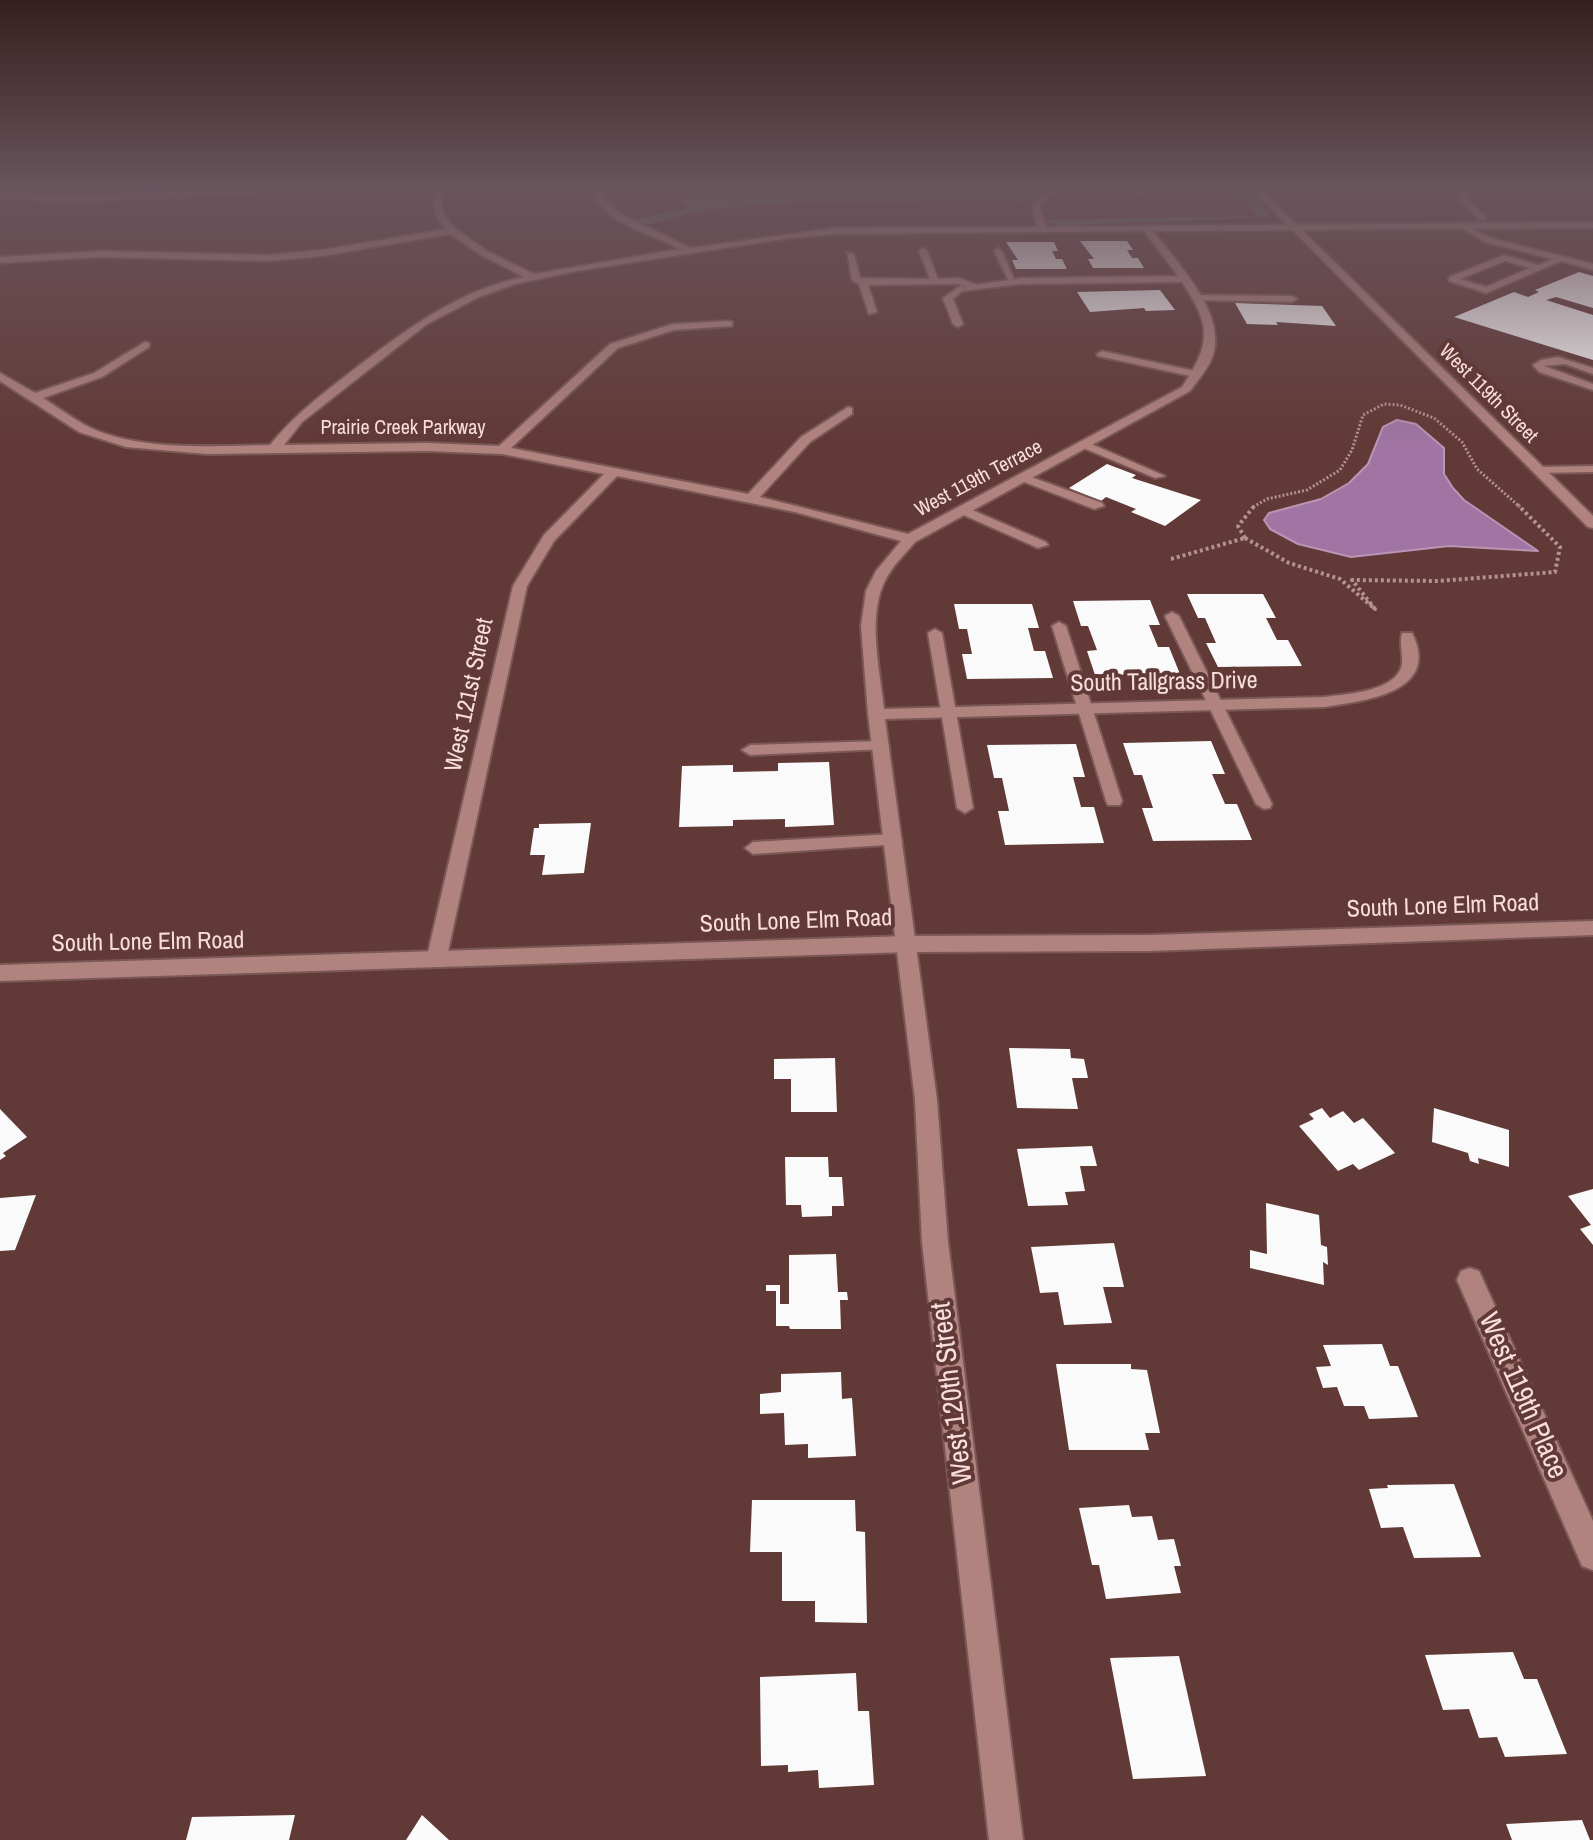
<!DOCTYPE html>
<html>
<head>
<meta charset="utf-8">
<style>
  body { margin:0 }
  canvas { display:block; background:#613936 }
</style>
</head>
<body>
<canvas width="1593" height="1840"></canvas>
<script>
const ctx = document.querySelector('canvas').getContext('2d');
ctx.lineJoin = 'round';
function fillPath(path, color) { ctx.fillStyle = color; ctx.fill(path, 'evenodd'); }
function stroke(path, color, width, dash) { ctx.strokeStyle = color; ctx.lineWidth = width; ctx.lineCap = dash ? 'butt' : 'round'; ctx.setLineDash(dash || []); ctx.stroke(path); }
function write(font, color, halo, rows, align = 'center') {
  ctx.font = font + ' "Archivo Narrow",sans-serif'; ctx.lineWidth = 8; ctx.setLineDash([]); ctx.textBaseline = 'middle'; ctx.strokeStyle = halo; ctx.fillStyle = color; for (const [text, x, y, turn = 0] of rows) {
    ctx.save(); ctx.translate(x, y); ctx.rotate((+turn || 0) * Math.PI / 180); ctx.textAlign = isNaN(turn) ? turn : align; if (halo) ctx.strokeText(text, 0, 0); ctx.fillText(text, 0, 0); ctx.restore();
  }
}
const green = new Path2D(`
  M 866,188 L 968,188 L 1031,197 L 1028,202 L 944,196 L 920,202 L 791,202 L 697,211 L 647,225 L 634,220 L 689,208 L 681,200 L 742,189 L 854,191 Z
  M 1233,188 L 1245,188 L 1272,217 L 1072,225 L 1054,225 L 1044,220 L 1259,216 Z`);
const water = new Path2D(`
  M 1397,420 L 1416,424 L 1444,448 L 1444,474 L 1453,488 L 1464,500 L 1538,551 L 1449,546 L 1351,557 L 1298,544 L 1270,529 L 1264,520 L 1269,513 L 1321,499 L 1349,483 L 1368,464 L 1383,427 Z`);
const building = new Path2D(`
  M 1080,241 L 1127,241 L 1133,250 L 1127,250 L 1132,258 L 1138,258 L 1144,268 L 1093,268 L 1088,259 L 1094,259 Z
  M 1006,242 L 1054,242 L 1058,251 L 1052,251 L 1056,259 L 1062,259 L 1067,269 L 1016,269 L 1012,260 L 1018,260 Z
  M 1579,272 L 1593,276 L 1593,308 L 1556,297 L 1546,300 L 1593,315 L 1593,360 L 1454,317 L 1514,292 L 1528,297 L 1539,292 L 1535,290 Z
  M 1160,290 L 1175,310 L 1146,311 L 1144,308 L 1090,312 L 1077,292 Z
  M 1235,303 L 1322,306 L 1336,326 L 1276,322 L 1278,325 L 1247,324 Z
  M 1107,464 L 1136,475 L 1132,478 L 1201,500 L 1165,526 L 1131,512 L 1136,509 L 1106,497 L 1101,501 L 1069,488 Z
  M 1187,594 L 1263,594 L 1276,618 L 1266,618 L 1277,640 L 1288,640 L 1302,666 L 1218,667 L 1206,643 L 1216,643 L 1205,618 L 1198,618 Z
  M 1150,600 L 1160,625 L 1149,625 L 1158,647 L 1169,647 L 1180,674 L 1095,675 L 1087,651 L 1097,650 L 1088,626 L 1081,626 L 1073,601 Z
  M 954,604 L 1032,604 L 1039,628 L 1028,628 L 1034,651 L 1045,651 L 1053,678 L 967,679 L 962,654 L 972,654 L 967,629 L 959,629 Z
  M 1211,741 L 1225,774 L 1212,774 L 1225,804 L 1237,804 L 1252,840 L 1153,841 L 1142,808 L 1153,808 L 1142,775 L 1134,775 L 1123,743 Z
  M 1076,744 L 1085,777 L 1073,777 L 1081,807 L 1094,807 L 1104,843 L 1005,845 L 998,811 L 1009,811 L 1002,778 L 994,778 L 987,745 Z
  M 829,762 L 834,825 L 785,827 L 785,819 L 733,820 L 733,826 L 679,827 L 682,766 L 733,765 L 733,772 L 778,771 L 778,763 Z
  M 591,823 L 584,873 L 542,875 L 545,855 L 530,855 L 534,828 L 539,828 L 539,824 Z
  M 1009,1048 L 1070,1049 L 1071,1058 L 1084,1059 L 1088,1078 L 1072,1078 L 1078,1109 L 1017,1108 Z
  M 835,1058 L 837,1112 L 791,1112 L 791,1079 L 774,1079 L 774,1059 Z
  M 1322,1108 L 1330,1118 L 1343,1111 L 1354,1123 L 1363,1118 L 1395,1153 L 1359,1170 L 1353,1164 L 1338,1171 L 1299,1126 L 1314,1119 L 1309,1114 Z
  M 1434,1108 L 1509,1130 L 1509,1167 L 1478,1158 L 1479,1164 L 1470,1161 L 1468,1153 L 1432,1142 Z
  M 0,1109 L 27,1137 L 3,1153 L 6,1156 L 0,1160 Z
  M 1092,1146 L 1097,1166 L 1080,1166 L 1085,1191 L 1065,1192 L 1068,1205 L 1028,1206 L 1017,1149 Z
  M 785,1157 L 828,1157 L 829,1177 L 842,1177 L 844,1206 L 832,1206 L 832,1216 L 802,1217 L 801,1205 L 786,1205 Z
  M 1593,1189 L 1593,1245 L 1580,1229 L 1591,1225 L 1568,1196 Z
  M 36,1195 L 15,1250 L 0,1251 L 0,1198 Z
  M 1266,1203 L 1319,1215 L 1321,1245 L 1327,1247 L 1328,1265 L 1323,1262 L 1324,1285 L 1250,1268 L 1250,1250 L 1267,1254 Z
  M 1114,1243 L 1124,1287 L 1103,1287 L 1112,1323 L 1064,1325 L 1058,1292 L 1040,1293 L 1031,1247 Z
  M 836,1254 L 838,1292 L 847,1292 L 848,1300 L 840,1300 L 841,1329 L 790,1329 L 789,1326 L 776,1326 L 776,1291 L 766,1291 L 766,1285 L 780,1285 L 780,1304 L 789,1304 L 789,1255 Z
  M 1382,1344 L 1390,1366 L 1398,1366 L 1418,1417 L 1369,1419 L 1364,1406 L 1344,1406 L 1337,1387 L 1323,1388 L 1316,1367 L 1331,1366 L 1323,1345 Z
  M 1056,1364 L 1131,1364 L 1131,1369 L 1147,1370 L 1160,1433 L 1145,1433 L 1149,1450 L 1069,1450 Z
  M 841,1372 L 842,1399 L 852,1398 L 856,1456 L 808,1458 L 808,1444 L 785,1445 L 784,1413 L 760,1414 L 760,1394 L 781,1392 L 781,1374 Z
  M 1454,1484 L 1481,1557 L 1414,1558 L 1403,1527 L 1381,1528 L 1369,1489 L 1388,1488 L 1387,1485 Z
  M 752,1500 L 855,1500 L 856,1531 L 865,1532 L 867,1623 L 815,1622 L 815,1601 L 782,1601 L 782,1552 L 750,1552 Z
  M 1129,1505 L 1132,1517 L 1152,1516 L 1158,1540 L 1174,1539 L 1181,1566 L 1174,1566 L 1181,1593 L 1106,1599 L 1099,1565 L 1092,1565 L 1079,1508 Z
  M 1513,1652 L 1524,1679 L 1537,1679 L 1567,1754 L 1505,1757 L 1497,1737 L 1479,1738 L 1469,1709 L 1443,1710 L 1425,1655 Z
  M 1179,1656 L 1206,1776 L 1133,1779 L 1110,1658 Z
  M 856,1673 L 858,1711 L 869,1711 L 874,1785 L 819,1788 L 818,1770 L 788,1772 L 788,1765 L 761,1766 L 760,1677 Z
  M 295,1815 L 289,1840 L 186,1840 L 192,1817 Z
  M 422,1815 L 449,1840 L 406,1840 Z
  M 1582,1820 L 1590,1840 L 1512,1840 L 1506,1824 Z`);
const pathFar1 = new Path2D(`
  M 1253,507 L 1267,499 L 1307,490 L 1340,470 L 1352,450 L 1363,415 L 1384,404 L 1400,405 L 1434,418 L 1462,442 L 1477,469 L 1520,507`);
const path = new Path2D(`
  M 1245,538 L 1289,563 L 1340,579 L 1375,609 L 1352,580 L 1438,581 L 1555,572 L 1560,547 L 1518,505
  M 1245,538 L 1238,526 L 1255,505
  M 1171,559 L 1245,538`);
const service = new Path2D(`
  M 1471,188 L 1480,188 L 1469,194 L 1467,200 L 1486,216 L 1486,220 L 1480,220 L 1459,200 L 1463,191 Z
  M 1465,224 L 1491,238 L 1593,264 L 1593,270 L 1561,261 L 1486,293 L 1449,281 L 1449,277 L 1504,255 L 1538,265 L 1552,259 L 1485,242 L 1462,228 ZM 1505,261 L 1530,268 L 1486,287 L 1460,279 Z
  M 923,248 L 927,251 L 938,279 L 958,278 L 981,286 L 977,289 L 958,284 L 868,285 L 877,312 L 869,314 L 859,284 L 852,280 L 847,252 L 854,254 L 860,278 L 930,279 L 919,251 Z
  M 998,248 L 1002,251 L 1016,284 L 1009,282 L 994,251 Z
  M 962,285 L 966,288 L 953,299 L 963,324 L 958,327 L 953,324 L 943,298 Z
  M 1198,295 L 1292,296 L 1297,299 L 1292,302 L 1195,300 Z
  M 1102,351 L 1195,371 L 1200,374 L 1195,377 L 1098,356 L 1097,354 Z
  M 1558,357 L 1593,368 L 1593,374 L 1565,364 L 1544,366 L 1593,384 L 1593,390 L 1539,372 L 1533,365 L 1541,360 Z
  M 1081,443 L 1089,443 L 1165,476 L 1155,478 L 1081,447 Z
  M 1593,466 L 1593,472 L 1538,473 L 1532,470 L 1538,467 Z
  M 1023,474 L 1102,503 L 1104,506 L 1094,509 L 1019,480 L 1017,478 Z
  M 963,506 L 1046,542 L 1048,545 L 1038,548 L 959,513 L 957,510 Z
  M 1172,612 L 1179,616 L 1272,804 L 1270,808 L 1264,809 L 1256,804 L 1165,616 Z
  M 1059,622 L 1066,626 L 1122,801 L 1120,805 L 1108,805 L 1106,801 L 1052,626 Z
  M 935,629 L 942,633 L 973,808 L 965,813 L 957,808 L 928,633 Z
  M 881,741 L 886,743 L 889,746 L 886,749 L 750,755 L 742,750 L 750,745 Z
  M 894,834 L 902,840 L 900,844 L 753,854 L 745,848 L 753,842 Z`);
const minor = new Path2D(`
  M 263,188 L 266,193 L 61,202 L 0,197 L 0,191 L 61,196 Z
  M 437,188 L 445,188 L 441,203 L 445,217 L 455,228 L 487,251 L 534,274 L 679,249 C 650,232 601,225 593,188 L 601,188 L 604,199 L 623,215 L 690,248 L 835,228 L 1037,227 L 1032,207 C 1040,195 1049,187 1063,188 L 1045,200 L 1040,207 L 1046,227 L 1593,222 L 1593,228 L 1153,231 C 1176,261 1227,314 1213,355 C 1209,368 1198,380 1190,391 L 915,542 C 906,553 894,564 887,577 C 866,613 880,669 884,709 L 1324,697 C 1346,694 1397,692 1402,664 C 1403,653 1399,642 1402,633 L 1412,633 C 1442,693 1363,701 1324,707 L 885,719 L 937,1100 L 948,1242 L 1023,1840 L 989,1840 L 922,1242 L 915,1100 L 868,714 L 861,626 L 866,591 L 876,571 L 901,541 L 795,512 L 617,476 L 554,541 L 527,586 L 446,961 L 443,967 L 429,967 L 426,961 L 513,586 L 544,535 L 604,474 L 502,454 L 427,451 L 207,454 L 126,447 L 79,432 L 0,381 L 0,373 L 35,393 L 94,373 L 145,342 L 149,343 L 149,347 L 102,377 L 43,398 C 57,407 71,417 85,425 C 135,452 215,446 270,445 C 297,412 324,393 357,367 C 409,328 459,290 524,277 L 481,255 L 450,234 L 322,256 L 268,261 L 101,257 L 0,263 L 0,257 L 101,251 L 268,255 L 322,250 L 446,229 C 434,215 432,206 437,188 ZM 1144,231 L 1178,276 L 1021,278 L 957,288 L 962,291 L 1021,284 L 1182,282 C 1212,326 1211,344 1182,387 L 908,534 L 760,497 L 810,442 L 852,414 L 852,408 L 848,407 L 801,437 L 748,494 L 511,448 L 618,348 L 674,330 L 732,326 L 732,322 L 728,321 L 673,324 L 610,344 L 499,446 L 427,443 L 284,445 L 302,422 L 427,324 L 479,297 L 515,284 L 577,271 L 790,238 L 835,234 Z
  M 1119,188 L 1134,188 L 1147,192 L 1143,195 Z
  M 1470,1268 L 1479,1271 L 1593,1521 L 1593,1570 L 1582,1566 L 1457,1280 L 1461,1271 Z`);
const tertiary = new Path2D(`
  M 1593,921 L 1593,935 L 1150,951 L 908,952 L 0,981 L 0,965 L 908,936 L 1150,935 Z`);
const secondary = new Path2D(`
  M 1251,188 L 1259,188 L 1593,516 L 1593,528 L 1588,527 Z`);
const farStreetnames = [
  ["West 119th Street",1488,394,45],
  ["Prairie Creek Parkway",403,429],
  ["West 119th Terrace",979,479,-28]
];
const streetNames = [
  ["South Tallgrass Drive",1164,683,-1],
  ["West 121st Street",470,695,-78],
  ["South Lone Elm Road",1443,907,-2],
  ["South Lone Elm Road",796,922,-2],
  ["South Lone Elm Road",148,943,-1]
];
const nearStreetnames = [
  ["West 120th Street",953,1393,-97],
  ["West 119th Place",1522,1396,66]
];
fillPath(green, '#5a7659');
fillPath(water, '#a075a3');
stroke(water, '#ba94b4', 2);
fillPath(building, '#fafafa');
stroke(service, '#7a5856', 4);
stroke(minor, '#7a5856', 4);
stroke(tertiary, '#7a5856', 4);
stroke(secondary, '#7a5856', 4);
stroke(pathFar1, '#b39290', 3, [2, 2]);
stroke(path, '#b39290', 4, [3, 3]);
fillPath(service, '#b1837f');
fillPath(minor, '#b1837f');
fillPath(tertiary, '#b1837f');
fillPath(secondary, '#b1837f');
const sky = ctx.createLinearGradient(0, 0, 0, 445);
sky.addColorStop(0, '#351f1e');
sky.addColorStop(0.42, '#6a545d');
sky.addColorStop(1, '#6a545d00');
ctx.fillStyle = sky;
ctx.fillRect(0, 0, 1593, 445);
write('20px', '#f7dddb', '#613936', farStreetnames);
write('24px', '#f7dddb', '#613936', streetNames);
write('28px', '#f7dddb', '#613936', nearStreetnames);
</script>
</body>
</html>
